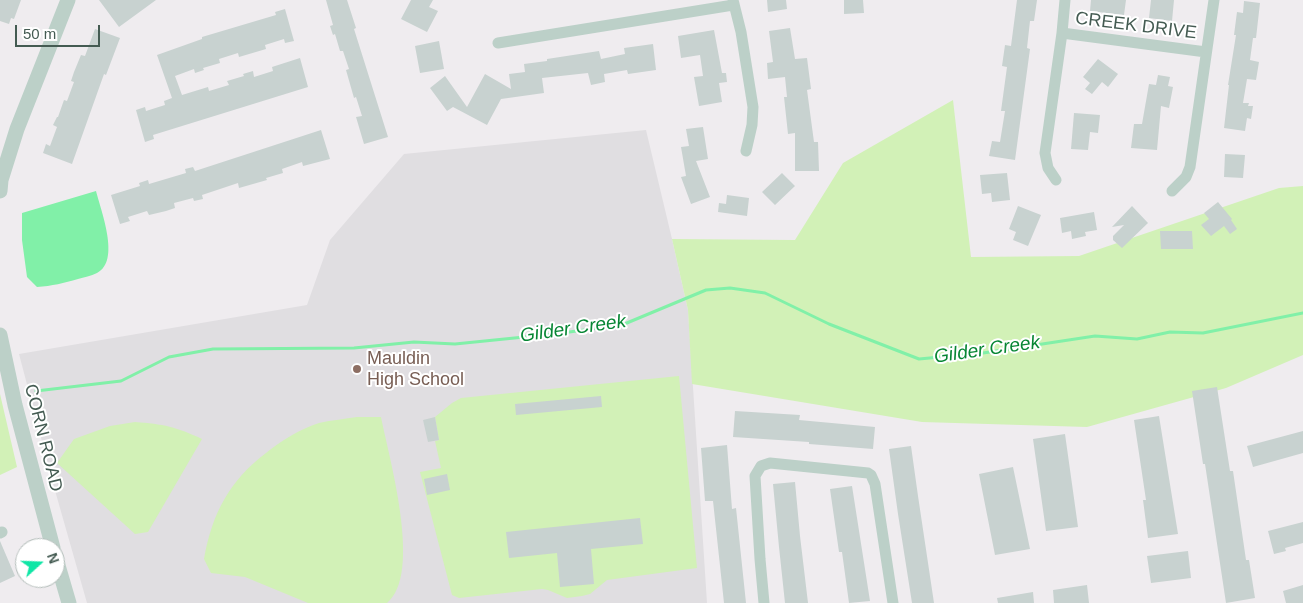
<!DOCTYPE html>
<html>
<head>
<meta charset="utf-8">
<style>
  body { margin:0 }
  #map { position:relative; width:1303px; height:603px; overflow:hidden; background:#efecef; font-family:Arial,sans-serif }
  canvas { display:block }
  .north { position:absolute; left:15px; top:538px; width:50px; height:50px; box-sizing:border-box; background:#fff; border:1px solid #b4bdba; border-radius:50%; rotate:70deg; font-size:14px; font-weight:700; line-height:20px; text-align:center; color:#445b52 }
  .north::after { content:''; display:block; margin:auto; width:18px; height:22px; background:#0fe6a6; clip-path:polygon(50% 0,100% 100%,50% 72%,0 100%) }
  .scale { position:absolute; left:15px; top:25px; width:85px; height:22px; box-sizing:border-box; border:2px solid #445b52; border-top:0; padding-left:6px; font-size:15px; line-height:18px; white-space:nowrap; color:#445b52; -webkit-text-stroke:4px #fff; paint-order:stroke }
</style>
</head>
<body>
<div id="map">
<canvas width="1303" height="603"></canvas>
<div class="north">N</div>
<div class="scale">50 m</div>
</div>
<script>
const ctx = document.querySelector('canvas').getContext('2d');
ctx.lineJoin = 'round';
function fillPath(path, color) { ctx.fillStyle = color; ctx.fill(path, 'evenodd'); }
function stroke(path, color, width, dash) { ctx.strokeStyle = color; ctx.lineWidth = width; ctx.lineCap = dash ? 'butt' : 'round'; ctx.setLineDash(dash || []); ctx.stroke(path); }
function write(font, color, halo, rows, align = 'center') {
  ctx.font = font + ' Arial,sans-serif'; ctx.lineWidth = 4; ctx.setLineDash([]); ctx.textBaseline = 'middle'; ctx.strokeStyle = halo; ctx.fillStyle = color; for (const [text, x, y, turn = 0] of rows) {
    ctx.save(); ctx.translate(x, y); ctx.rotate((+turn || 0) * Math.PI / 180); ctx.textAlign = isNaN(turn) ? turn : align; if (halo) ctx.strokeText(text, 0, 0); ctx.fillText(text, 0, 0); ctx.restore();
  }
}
const education = new Path2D(`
  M 646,130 L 672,239 L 688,310 L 707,603 L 87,603 L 54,487 L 19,354 L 307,305 L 330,240 L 404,154 Z`);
const green = new Path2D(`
  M 953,100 L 971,257 L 1079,256 L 1279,188 L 1303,186 L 1303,355 L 1226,388 L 1087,427 L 922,422 L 692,384 L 688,310 L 672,239 L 795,240 L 843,163 Z
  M 679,376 L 697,568 L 607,580 L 590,594 L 582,596 L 567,598 L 548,590 L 542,589 L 459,598 L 452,595 L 420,472 L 441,468 L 435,441 L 439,440 L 435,417 L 452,403 L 461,398 Z
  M 0,394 L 17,467 L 0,475 Z
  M 357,417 L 381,417 C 389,458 423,574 387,603 L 308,603 L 245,577 L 211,573 L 204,559 C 212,514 229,481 266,453 C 282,440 300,429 319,423 C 332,420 345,419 357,417 Z
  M 135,422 C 163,424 177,427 202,439 L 148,532 L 135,534 L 57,463 L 74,439 L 110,426 Z`);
const water = new Path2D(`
  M 96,191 C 101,211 121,261 97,273 C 91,276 84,277 78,279 C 64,283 52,286 37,287 L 27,277 L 22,240 L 22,213 Z`);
const stream = new Path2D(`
  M 36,391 L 121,381 L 169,357 L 213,349 L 354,348 L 414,342 L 455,344 L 554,334 L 622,325 L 706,290 L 730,288 L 765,293 L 829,324 L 919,359 L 983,353 L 1095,336 L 1137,339 L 1170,332 L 1203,333 L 1303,313`);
const building = new Path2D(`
  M 0,0 L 21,0 L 14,19 L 11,18 L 9,24 L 0,21 Z
  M 99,0 L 156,0 L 119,27 Z
  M 326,0 L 347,0 L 356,28 L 354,29 L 388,137 L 364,144 L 356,117 L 362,116 L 356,97 L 354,98 L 346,70 L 349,69 L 343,51 L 340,51 L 335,34 L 333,35 L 330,26 L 333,25 Z
  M 411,0 L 433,0 L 429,7 L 438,11 L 427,32 L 401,19 Z
  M 767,0 L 786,0 L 787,9 L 768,12 Z
  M 844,0 L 863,0 L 864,13 L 844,14 Z
  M 1017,0 L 1037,0 L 1034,21 L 1030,21 L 1027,48 L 1030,49 L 1015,160 L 989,156 L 992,141 L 1000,142 L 1005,111 L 1001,111 L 1007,67 L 1002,66 L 1005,45 L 1011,46 Z
  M 1091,0 L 1126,0 L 1124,15 L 1090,11 Z
  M 1151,0 L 1174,0 L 1172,21 L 1149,18 Z
  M 1244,1 L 1260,3 L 1256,38 L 1253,38 L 1250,60 L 1259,62 L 1256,80 L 1247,79 L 1243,103 L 1249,103 L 1248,106 L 1253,106 L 1251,119 L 1247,118 L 1245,131 L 1224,128 L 1229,85 L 1228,85 L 1236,35 L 1234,35 L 1237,12 L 1243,13 Z
  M 285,9 L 294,41 L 285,43 L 284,39 L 265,45 L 266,49 L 239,57 L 238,53 L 219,59 L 220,63 L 203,68 L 204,70 L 195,73 L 194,69 L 175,76 L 182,95 L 208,87 L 209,91 L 229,85 L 227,81 L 244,76 L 243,74 L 253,71 L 254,77 L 273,71 L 272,67 L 300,58 L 308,87 L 153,135 L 154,139 L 145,142 L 136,110 L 145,107 L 146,111 L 165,105 L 164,101 L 172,98 L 157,55 L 202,39 L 202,37 L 276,15 L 275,12 Z
  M 790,28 L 795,59 L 807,58 L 811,89 L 807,90 L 814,142 L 818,142 L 819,171 L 795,171 L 795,133 L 788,134 L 784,97 L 787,97 L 785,77 L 768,79 L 767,63 L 773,62 L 769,31 Z
  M 95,29 L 120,38 L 106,75 L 104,74 L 72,164 L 43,153 L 46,144 L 50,146 L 57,127 L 53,125 L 57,117 L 58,117 L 64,100 L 67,101 L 74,82 L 71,81 L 74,72 L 81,55 L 85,56 Z
  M 714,30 L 722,73 L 726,73 L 727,82 L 719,83 L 722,102 L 699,106 L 694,77 L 703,76 L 700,55 L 681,58 L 678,36 Z
  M 439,41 L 444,69 L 420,73 L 415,46 Z
  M 653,44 L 656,70 L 628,74 L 627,70 L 604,74 L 605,82 L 591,85 L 588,73 L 542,78 L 544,93 L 501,99 L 487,125 L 453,107 L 447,111 L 430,88 L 445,76 L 467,107 L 485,74 L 511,89 L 509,74 L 525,72 L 524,64 L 547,61 L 547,59 L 599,51 L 601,59 L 625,54 L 624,48 Z
  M 1098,59 L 1118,74 L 1108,87 L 1102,82 L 1092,94 L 1085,89 L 1090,83 L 1083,77 Z
  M 1158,75 L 1170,77 L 1168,86 L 1173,87 L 1169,108 L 1161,106 L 1157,150 L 1131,148 L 1134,124 L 1142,124 L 1149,84 L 1156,85 Z
  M 1074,113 L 1100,115 L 1098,133 L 1090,132 L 1088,150 L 1071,149 Z
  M 703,127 L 708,159 L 696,161 L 710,197 L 691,204 L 681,177 L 686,176 L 681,147 L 689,146 L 686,129 Z
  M 321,130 L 330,159 L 303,166 L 302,162 L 282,169 L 283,173 L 266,178 L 267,180 L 239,188 L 238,183 L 202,195 L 203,199 L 194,201 L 193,198 L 174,203 L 175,208 L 166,211 L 149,215 L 147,211 L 128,217 L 130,221 L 120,224 L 111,195 L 140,186 L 139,183 L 148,180 L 149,184 L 186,173 L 185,169 L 193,167 L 195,171 Z
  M 1225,154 L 1245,155 L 1243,178 L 1224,177 Z
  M 782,173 L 795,186 L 775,205 L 762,192 Z
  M 1007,173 L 1010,200 L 992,202 L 991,193 L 982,194 L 980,175 Z
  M 727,195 L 749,198 L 747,216 L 718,212 L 719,203 L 726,204 Z
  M 1218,202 L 1232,219 L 1231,220 L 1237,229 L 1230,234 L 1224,226 L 1211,236 L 1201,225 L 1209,219 L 1204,213 Z
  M 1018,206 L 1041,215 L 1028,246 L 1013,240 L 1016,232 L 1009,229 Z
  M 1132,206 L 1148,223 L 1122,248 L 1113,240 L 1113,236 L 1124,225 L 1112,227 Z
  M 1094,212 L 1097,230 L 1085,232 L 1086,236 L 1072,239 L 1071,231 L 1062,233 L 1060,218 Z
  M 1160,231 L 1192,231 L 1193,249 L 1161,249 Z
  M 1217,387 L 1230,471 L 1233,471 L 1246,560 L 1249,560 L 1255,598 L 1226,603 L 1205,464 L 1203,464 L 1192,391 Z
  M 601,396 L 602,407 L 516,415 L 515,404 Z
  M 735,411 L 800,415 L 799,420 L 875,427 L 873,449 L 809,444 L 809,442 L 733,437 Z
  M 1159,416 L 1178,534 L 1148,538 L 1143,500 L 1146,500 L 1134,420 Z
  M 435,417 L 439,440 L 428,442 L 423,420 Z
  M 1303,431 L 1303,453 L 1253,467 L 1247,446 Z
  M 1065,434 L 1078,527 L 1046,531 L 1033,439 Z
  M 727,445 L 732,509 L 736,508 L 746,603 L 724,603 L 713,501 L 705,501 L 701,448 Z
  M 911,446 L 918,496 L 934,603 L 912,603 L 898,514 L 889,449 Z
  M 1013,467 L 1030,549 L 995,555 L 979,474 Z
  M 447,474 L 450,490 L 427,495 L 424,479 Z
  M 795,482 L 800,536 L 808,603 L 785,603 L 779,547 L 773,484 Z
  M 852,486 L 870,601 L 849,603 L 842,552 L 839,552 L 830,489 Z
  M 640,518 L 643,544 L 591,549 L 594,584 L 560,587 L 557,553 L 509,558 L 506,532 Z
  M 1303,522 L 1303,543 L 1285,548 L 1286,551 L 1274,554 L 1268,531 Z
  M 0,541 L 15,576 L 0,583 Z
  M 1188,551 L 1191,578 L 1151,583 L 1147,556 Z
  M 1087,585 L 1089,603 L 1054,603 L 1053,590 Z
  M 1303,585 L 1303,603 L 1286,603 L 1283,591 Z
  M 1033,592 L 1034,603 L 998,603 L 997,598 Z`);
const minor = new Path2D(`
  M 733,0 L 741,32 L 753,107 L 752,125 L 746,151
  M 1062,33 L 1206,52
  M 498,43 L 733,5
  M 1056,180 L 1048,168 L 1045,153 L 1062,33 L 1065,0
  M 1172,191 L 1186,177 L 1190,167 L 1214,0
  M 0,533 L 2,532
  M 764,603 L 760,559 L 755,476 L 761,466 L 770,463 L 868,473 L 871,475 L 875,484 L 893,603`);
const tertiary = new Path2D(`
  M 0,191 L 1,180 L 17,129 L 68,0
  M 0,335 L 15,405 L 53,548
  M 55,555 L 69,603`);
const markers = [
  [357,369,5,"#8d6e63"]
];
const streetNames = [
  ["CREEK DRIVE",1136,26,7],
  ["CORN ROAD",43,438,76]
];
const educationNames = [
  ["Mauldin",367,359],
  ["High School",367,380]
];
const waterNames = [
  ["Gilder Creek",573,329,-8],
  ["Gilder Creek",987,350,-8]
];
fillPath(education, '#e0dee1');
fillPath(green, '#d2f1b7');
fillPath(water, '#81f0a8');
stroke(stream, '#81f0a8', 3);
fillPath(building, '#c8d2d0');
stroke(minor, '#bcd0c8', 11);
stroke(tertiary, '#bcd0c8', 15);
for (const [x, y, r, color] of markers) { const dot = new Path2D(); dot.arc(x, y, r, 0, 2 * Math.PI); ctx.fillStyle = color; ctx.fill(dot); stroke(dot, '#fff', 2); }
write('18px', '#445b52', '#fff', streetNames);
write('18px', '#785e54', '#fff', educationNames, 'left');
write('italic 19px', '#078634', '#fff', waterNames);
</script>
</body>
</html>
